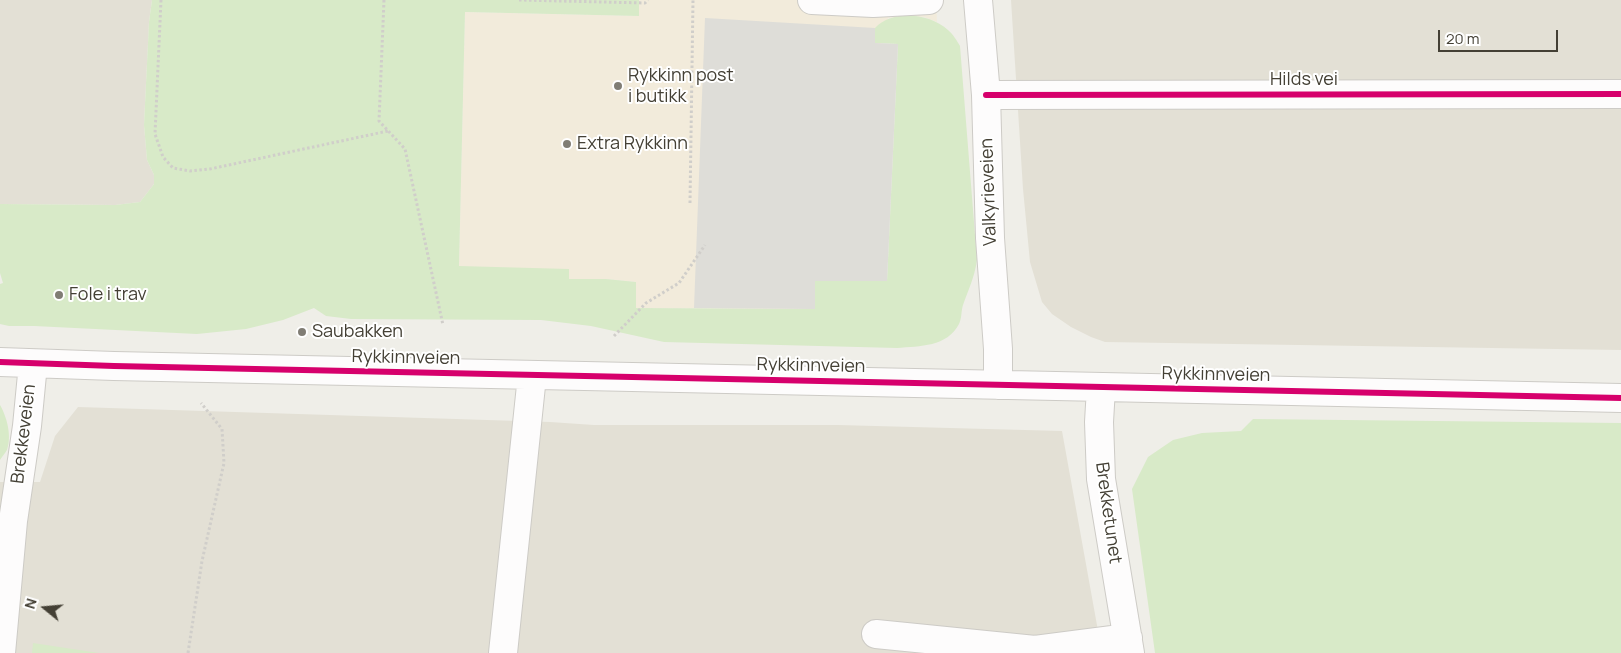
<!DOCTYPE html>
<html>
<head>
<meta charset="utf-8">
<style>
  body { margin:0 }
  #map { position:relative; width:1621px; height:653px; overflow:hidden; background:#efeee8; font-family:Manrope,sans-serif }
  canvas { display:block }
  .north { position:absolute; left:20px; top:583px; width:50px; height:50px; -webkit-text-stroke:4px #fff; paint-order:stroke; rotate:287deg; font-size:14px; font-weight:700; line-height:20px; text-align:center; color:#444035 }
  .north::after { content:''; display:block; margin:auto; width:18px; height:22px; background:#444035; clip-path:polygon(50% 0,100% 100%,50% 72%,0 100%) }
  .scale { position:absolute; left:1438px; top:30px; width:120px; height:22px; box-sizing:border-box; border:2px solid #444035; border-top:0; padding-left:6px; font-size:15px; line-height:18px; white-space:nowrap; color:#444035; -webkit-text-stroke:4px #fff; paint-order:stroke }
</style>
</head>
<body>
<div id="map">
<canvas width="1621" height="653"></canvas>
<div class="north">N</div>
<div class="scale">20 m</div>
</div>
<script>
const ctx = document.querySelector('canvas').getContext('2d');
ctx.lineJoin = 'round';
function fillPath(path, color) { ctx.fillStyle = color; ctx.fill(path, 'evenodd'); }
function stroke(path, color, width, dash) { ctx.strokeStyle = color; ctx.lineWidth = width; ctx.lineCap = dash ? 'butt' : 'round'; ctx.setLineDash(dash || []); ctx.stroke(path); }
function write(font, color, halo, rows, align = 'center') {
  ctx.font = font + ' Manrope,sans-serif'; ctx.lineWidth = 4; ctx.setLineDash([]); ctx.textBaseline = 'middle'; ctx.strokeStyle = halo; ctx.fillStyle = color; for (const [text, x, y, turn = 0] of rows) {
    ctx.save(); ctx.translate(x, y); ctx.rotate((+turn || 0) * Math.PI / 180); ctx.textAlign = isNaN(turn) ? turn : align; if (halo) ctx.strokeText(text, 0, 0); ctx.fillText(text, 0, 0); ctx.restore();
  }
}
const residential = new Path2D(`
  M 0,0 L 152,0 L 149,22 L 144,125 L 147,160 L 154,175 L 154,184 L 140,202 L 115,205 L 0,204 Z
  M 1011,0 L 1621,0 L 1621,350 L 1105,342 L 1091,337 L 1071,327 L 1052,314 L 1042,302 L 1030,262 L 1023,189 Z
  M 78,407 L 550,422 L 594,425 L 838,425 L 1062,431 L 1102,653 L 0,653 L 0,482 L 40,482 L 55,436 Z`);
const commercial = new Path2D(`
  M 639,0 L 936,0 L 937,22 L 924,17 L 909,16 L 888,18 L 815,309 L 635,308 L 636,282 L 606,279 L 569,279 L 569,270 L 459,267 L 465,12 L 639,16 Z`);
const green = new Path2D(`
  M 152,0 L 639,0 L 639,16 L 465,12 L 459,266 L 569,269 L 569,279 L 606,279 L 636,282 L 636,308 L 815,309 L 815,281 L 887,281 L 898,44 L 875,43 L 875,28 C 892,9 930,13 948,30 C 953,34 957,41 960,46 L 977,260 C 974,279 969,288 963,305 C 961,311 962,318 959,324 C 947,347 920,346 897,348 L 664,342 L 591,326 L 541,320 L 351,319 L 326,316 L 314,308 L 283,320 L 246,329 L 197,334 L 34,326 L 9,326 L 0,324 L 0,284 L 3,283 L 0,273 L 0,204 L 115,205 L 140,202 L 154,184 L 154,175 L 147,160 L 144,125 L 149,22 Z
  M 0,405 C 7,417 12,436 7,450 C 5,453 2,457 0,460 Z
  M 1253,419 L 1621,423 L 1621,653 L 1155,653 L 1132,489 L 1148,457 L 1173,440 L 1202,433 L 1241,431 Z
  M 33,643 L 99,653 L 32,653 Z`);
const parking = new Path2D(`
  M 705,18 L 875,28 L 875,43 L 898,44 L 887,281 L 815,281 L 815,309 L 694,308 Z`);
const path = new Path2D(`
  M 161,0 L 155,134 L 163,157 L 173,168 L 190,171 L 210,169 L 388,131
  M 384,0 L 379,121 L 405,149 L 443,325
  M 519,0 L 645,3 L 648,0
  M 690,203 L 693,0
  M 614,336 L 646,303 L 679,283 L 705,245
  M 188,653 L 202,561 L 224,463 L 222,429 L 201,403`);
const minor = new Path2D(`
  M 812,0 L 873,3 L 929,0
  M 978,0 L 986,95 L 990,238 L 998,349 L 998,385
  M 986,95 L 1621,94
  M 0,362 L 114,366 L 1621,398
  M 1101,388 L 1099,422 L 1101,479 L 1130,653
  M 876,634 L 1035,650 L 1128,638
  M 1,653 L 13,521 L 27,426 L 33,364
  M 503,653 L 532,376`);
const cycleway = new Path2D(`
  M 986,95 L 1621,94
  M 0,362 L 114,366 L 1621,398`);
const markers = [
  [618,86,5,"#807d74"],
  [567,144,5,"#807d74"],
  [59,295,5,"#807d74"],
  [302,332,5,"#807d74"]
];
const poiNames = [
  ["Rykkinn post",628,76],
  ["i butikk",628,97],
  ["Extra Rykkinn",577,144],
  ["Fole i trav",69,295],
  ["Saubakken",312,332]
];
const streetNames = [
  ["Hilds vei",1304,80],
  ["Valkyrieveien",989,192,-92],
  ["Rykkinnveien",406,358,1],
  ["Rykkinnveien",811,366,1],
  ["Rykkinnveien",1216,375,1],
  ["Brekkeveien",24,434,-83],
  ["Brekketunet",1108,513,82]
];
fillPath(residential, '#e3e0d5');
fillPath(commercial, '#f2ebdb');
fillPath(green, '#d8eac8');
fillPath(parking, '#deddd8');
stroke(minor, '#cdcbc6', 30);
stroke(path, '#d0ceca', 3, [2.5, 2.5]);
stroke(minor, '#fdfcfc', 28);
stroke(cycleway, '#d6006c', 6);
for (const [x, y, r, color] of markers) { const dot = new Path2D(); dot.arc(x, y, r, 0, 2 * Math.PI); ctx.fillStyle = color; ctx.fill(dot); stroke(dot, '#fff', 2); }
write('18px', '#444035', '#fff', poiNames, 'left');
write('18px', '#444035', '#fff', streetNames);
</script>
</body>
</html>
